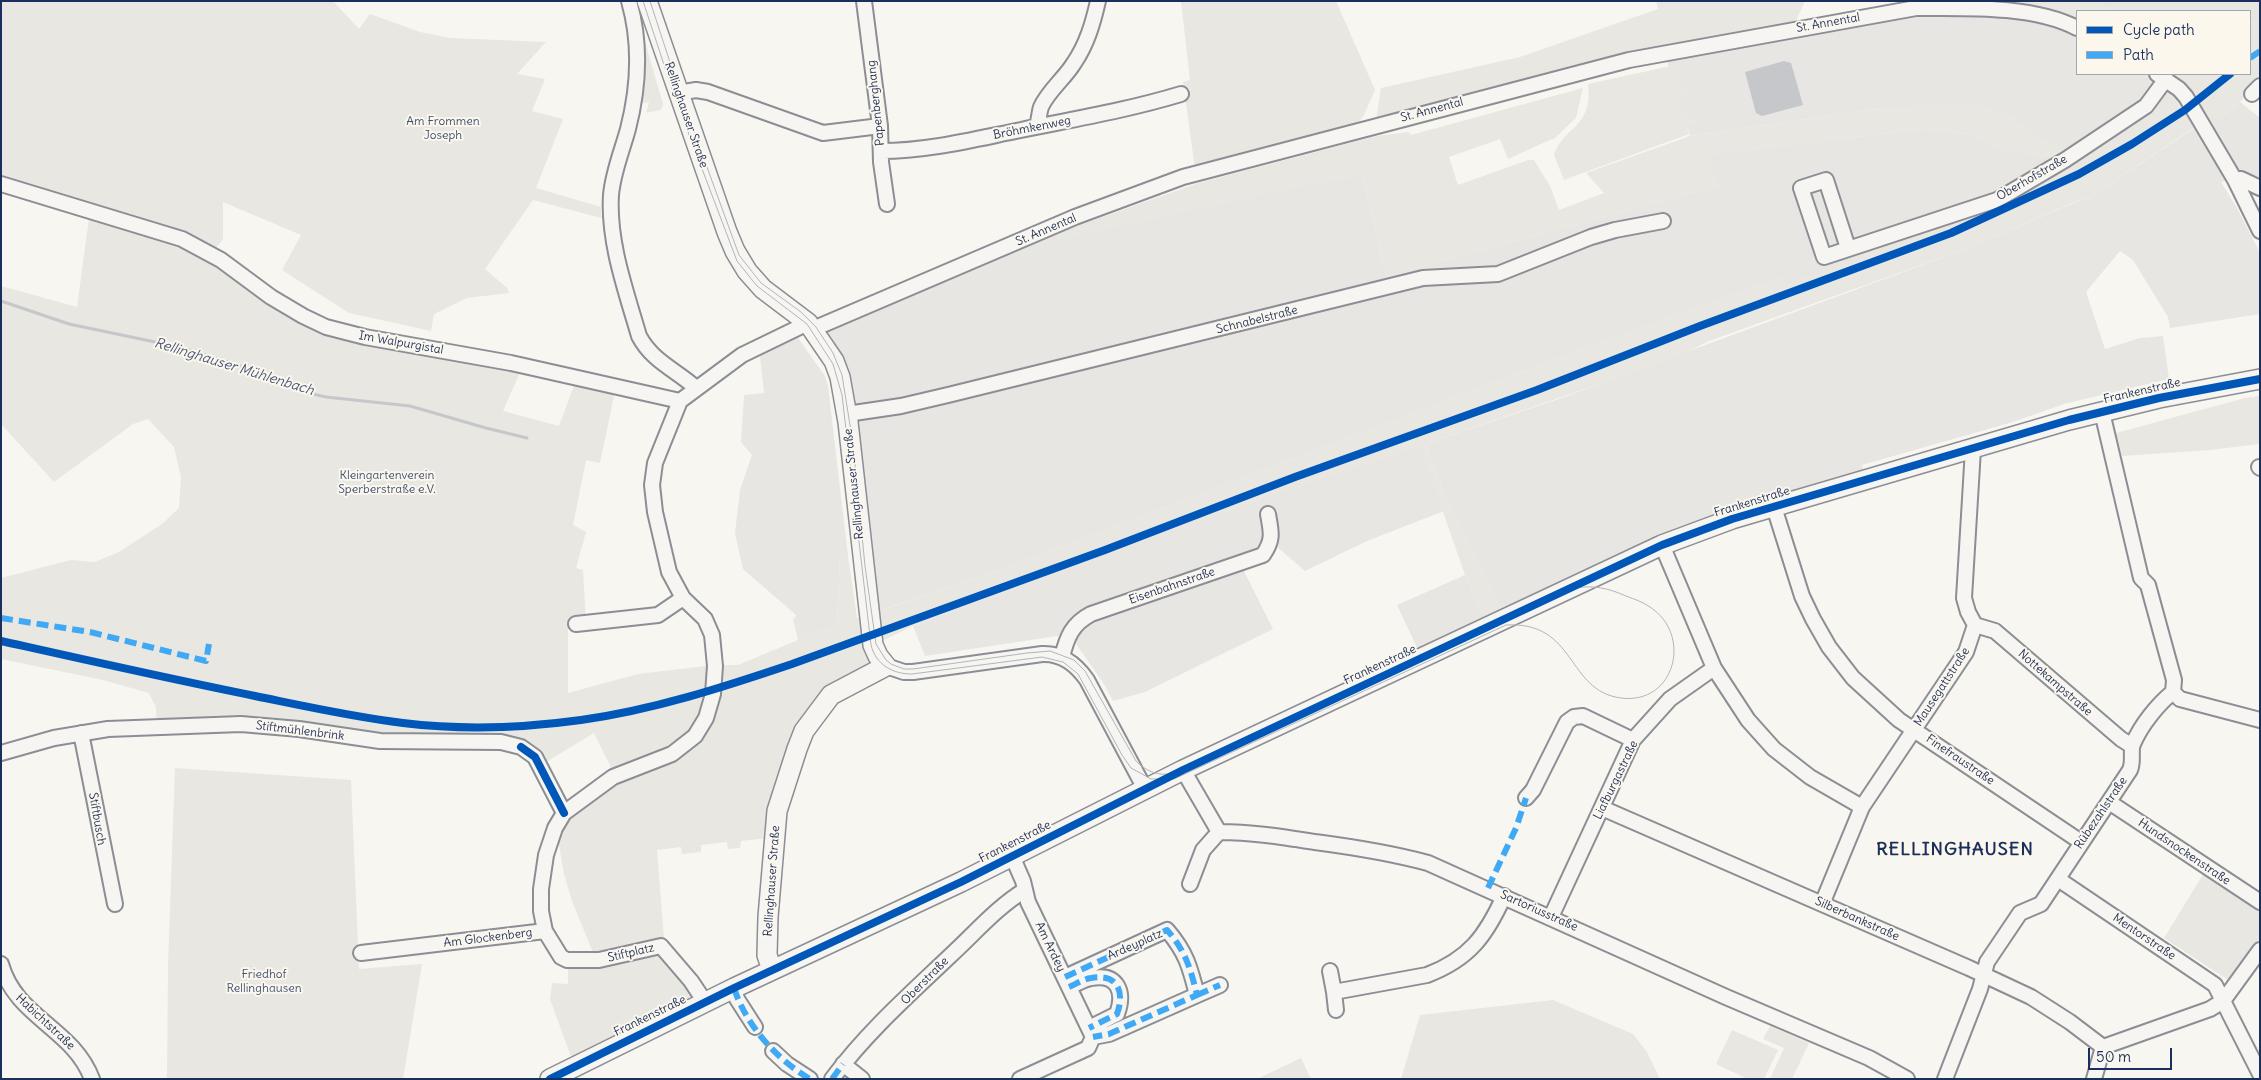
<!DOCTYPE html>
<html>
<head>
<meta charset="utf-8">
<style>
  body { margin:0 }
  #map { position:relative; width:2261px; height:1080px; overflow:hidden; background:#f8f6f0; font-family:Delius,sans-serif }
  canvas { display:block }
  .frame { position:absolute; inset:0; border:2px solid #1b2f5e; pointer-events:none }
  .legend { position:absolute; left:2076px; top:10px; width:175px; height:65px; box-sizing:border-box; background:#fbf7ec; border:1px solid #a1a7b3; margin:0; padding:6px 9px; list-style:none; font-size:15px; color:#1b2f5e }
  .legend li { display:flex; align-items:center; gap:10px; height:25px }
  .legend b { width:25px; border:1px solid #a1a7b3 }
  .scale { position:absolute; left:2088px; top:1048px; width:84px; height:22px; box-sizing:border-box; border:2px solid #1b2f5e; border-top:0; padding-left:6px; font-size:15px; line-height:18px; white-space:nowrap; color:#1b2f5e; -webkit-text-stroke:4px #fbf7ec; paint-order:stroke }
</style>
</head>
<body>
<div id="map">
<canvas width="2261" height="1080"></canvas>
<div class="frame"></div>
<ul class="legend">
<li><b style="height:6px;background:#0057b8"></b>Cycle path</li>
<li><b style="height:6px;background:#3fa9f5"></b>Path</li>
</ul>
<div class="scale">50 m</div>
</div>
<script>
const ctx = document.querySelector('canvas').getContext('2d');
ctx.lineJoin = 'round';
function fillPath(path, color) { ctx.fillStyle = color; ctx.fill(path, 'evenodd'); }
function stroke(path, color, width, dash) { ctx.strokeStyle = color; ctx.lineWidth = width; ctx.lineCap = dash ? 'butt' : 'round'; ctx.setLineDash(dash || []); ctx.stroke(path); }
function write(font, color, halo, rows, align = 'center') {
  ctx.font = font + ' Delius,sans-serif'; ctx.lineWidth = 4; ctx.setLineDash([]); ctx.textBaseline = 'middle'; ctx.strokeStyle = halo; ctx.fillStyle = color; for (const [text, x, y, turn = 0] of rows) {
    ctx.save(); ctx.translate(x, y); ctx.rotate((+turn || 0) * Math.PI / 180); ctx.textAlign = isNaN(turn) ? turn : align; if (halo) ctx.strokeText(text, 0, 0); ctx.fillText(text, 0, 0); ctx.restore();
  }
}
const built = new Path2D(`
  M 2099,1 L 2260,1 L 2260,17 L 2250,25 L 2250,11 L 2114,11 Z
  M 1916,8 L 2004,12 L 2077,29 L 2077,74 L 2157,74 L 2178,93 L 2037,180 L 1948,222 L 1783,286 L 1780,278 L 1562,357 L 1003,569 L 871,613 L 845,392 L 816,328 L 994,251 L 1362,174 L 1386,276 L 1718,186 L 1708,154 L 1925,129 L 1975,135 L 2011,153 L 2071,150 L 2046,144 L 2002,111 L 1884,108 L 1690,136 L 1665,54 Z
  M 2240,102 L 2260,118 L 2260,185 L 2240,177 L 2221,182 L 2237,208 L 2260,253 L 2260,314 L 2170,328 L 2168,317 L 2133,260 L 2120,251 L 2086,292 L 2105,349 L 2140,338 L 2163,336 L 2169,379 L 2064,404 L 2013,422 L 1862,465 L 1865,480 L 1732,518 L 1505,617 L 1448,503 L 1425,444 L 1567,396 L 1963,250 L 2083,199 L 2085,201 L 2200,124 L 2205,131 Z
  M 793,331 L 825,376 L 828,386 L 848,556 L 840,557 L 837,624 L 804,638 L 796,615 L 743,569 L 735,533 L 740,490 L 752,455 L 741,442 L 744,395 L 764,393 L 759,347 Z
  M 1420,445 L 1444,511 L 1367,541 L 1305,571 L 1275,545 L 1243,569 L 1273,629 L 1145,692 L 1113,701 L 1104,684 L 1074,641 L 1057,636 L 925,656 L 913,626 L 1131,543 Z
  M 1465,575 L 1487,626 L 1422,658 L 1397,605 Z`);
const green = new Path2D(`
  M 1,1 L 333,1 L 359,29 L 370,14 L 420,32 L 450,38 L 546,42 L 517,74 L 545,79 L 532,111 L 563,119 L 536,188 L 601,207 L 601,218 L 533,200 L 485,269 L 507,288 L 509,293 L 467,298 L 434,314 L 431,331 L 349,313 L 282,270 L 301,235 L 223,202 L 223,239 L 212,253 L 1,181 Z
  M 1181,1 L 1336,1 L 1375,90 L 1364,115 L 1356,126 L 1195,169 L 1183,82 L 1190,80 Z
  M 1656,1 L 1805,1 L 1795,23 L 1376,120 L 1381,88 L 1520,57 L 1658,9 Z
  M 1960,1 L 2099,1 L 2114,11 L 2077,11 L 2077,28 Z
  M 2260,17 L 2260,85 L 2205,131 L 2199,124 L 2085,201 L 2082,199 L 1963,250 L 1709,341 L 1675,358 L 1425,444 L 1448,503 L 1505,617 L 1487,626 L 1465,575 L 1420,446 L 1131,543 L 913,626 L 874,645 L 883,660 L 830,693 L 769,838 L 741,841 L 740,848 L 728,849 L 727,842 L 701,845 L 701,852 L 682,854 L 681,847 L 657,850 L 665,951 L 704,1002 L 574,1065 L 550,999 L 552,983 L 568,984 L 568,961 L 596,960 L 572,901 L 564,874 L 556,828 L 565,813 L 699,733 L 716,665 L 738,665 L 798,640 L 793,619 L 797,615 L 804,638 L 837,624 L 840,557 L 848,556 L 857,618 L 1003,569 L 1562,357 L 1780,278 L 1783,285 L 1948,222 L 2038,180 L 2177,93 L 2158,74 L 2250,74 L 2250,25 Z
  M 645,42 L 663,104 L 661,110 L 646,113 L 649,102 L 642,103 Z
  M 1680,64 L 1684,80 L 1676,82 L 1678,89 L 1685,87 L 1687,93 L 1680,96 L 1685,119 L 1698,117 L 1698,122 L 1687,127 L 1689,134 L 1564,180 L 1554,155 C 1564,125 1593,129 1588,84 Z
  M 1583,88 L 1576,118 L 1553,140 L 1552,139 L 1508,159 L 1500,139 L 1449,157 L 1458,185 L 1528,160 L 1534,160 L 1550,186 L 1559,210 L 1604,193 L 1586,173 L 1690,136 L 1884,108 L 1967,103 L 2002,111 L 2046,144 L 2072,150 L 2053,160 L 2011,153 L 1975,135 L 1925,129 L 1709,154 L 1718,186 L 1386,276 L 1362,174 L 1004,252 L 1198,183 L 1377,136 L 1408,132 L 1411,135 Z
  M 90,211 L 152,233 L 207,257 L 276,307 L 521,370 L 503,411 L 559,426 L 575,383 L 615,391 L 600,463 L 586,460 L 573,525 L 586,532 L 576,568 L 583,570 L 586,621 L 571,622 L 568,626 L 568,693 L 638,674 L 714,665 L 712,694 L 690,741 L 615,776 L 594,733 L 541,765 L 523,746 L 157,724 L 156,708 L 149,693 L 103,680 L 1,659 L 1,578 L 71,560 L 95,562 L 119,552 L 162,524 L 179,508 L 181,477 L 174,447 L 148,419 L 133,424 L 54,482 L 1,424 L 1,286 L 77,307 Z
  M 2260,396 L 2260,444 L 2210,450 L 2122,456 L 2116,433 L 2245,398 Z
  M 175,768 L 351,780 L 359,969 L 422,964 L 403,1079 L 167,1079 L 168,966 Z
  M 2204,873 L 2260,909 L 2260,938 L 2231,982 L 2164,938 Z
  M 1553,1000 L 1633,1034 L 1647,1052 L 1660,1079 L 1401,1079 L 1420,1015 Z
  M 1770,1026 L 1809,1043 L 1792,1079 L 1770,1079 L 1784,1048 L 1763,1039 Z
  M 1732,1030 L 1778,1050 L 1764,1079 L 1748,1079 L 1716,1064 Z
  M 1301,1058 L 1311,1079 L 1257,1079 Z`);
const water = new Path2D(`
  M 1784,61 L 1791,63 L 1803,105 L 1762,116 L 1756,113 L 1745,72 Z`);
const stream = new Path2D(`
  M 1,301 L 69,324 L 179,347 L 273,376 L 300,391 L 326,397 L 410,406 L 486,428 L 527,438`);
const minor = new Path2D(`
  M 629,1 C 641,43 639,86 628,129 C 622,151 613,172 611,195 C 608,242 626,291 639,336 C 652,361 676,370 696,388
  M 864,1 L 880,126 L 881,162 L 887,204
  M 2157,74 L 2179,89 L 2186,97 L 2235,180 L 2260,231
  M 678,93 L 696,90 L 708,92 L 823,133 L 880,126
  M 2252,94 L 2260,86
  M 1037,126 C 1039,120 1039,113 1041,107 C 1048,91 1065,78 1074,63 C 1087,44 1093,23 1098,1
  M 881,151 C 928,151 975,139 1021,130 C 1075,119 1128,110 1181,94
  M 2235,180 L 2241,179 L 2260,188
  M 1,184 L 182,239 L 221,260 L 271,297 L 303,316 L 326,327 L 365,337 L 511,363 L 680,401
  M 1848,248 L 1826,180 L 1801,188 L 1824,257 L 1997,200 L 2065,160 L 2146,106 L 2166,79
  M 813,329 L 1075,217 L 1183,177 L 1629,60 L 1916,8 C 1965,8 2033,5 2077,28
  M 847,414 L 901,406 L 948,395 L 1423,278 L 1498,274 L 1591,237 L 1615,230 L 1663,221
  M 2259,467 L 2260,468
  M 1774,507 L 1802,596 L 1813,619 L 1829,647 L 1853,678 L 1899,720 L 2081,842
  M 1662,545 L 1714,668 L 1748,720 L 1774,749 L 1810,777 L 1862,807
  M 576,624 L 658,615 L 683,598
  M 1975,625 L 1995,631 L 2121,739 L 2132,746
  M 1062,657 C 1067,637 1072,624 1091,614 L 1263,555 C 1274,539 1271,532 1268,514
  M 886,666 L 904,672 L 913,672 L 1042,654 C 1062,653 1076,664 1087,680 L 1145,789
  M 2173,692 L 2180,699 L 2260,720
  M 81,733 L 115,904
  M 1,753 L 54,738 L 108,729 L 241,724 L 299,729 L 380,741 L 501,742 L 521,747 L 535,757 L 564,813
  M 1183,770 L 1219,832
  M 1526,798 L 1533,790 L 1567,722 L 1574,717 L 1583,716 L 1633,740
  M 2109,802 L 2260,902
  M 1602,808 L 1969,968 L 2031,997 L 2070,1022 L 2103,1047
  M 1219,832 C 1252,832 1283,837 1315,842 C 1353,847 1391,853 1428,863 L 1726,997 L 1869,1058 L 1907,1079
  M 1012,856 L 1023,881 L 1028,902 L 1093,1037
  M 2058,879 L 2215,985 L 2260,1074
  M 1190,884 L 1203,850 L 1219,832
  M 1822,904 L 1862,807 L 1966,652 L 1975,625 L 1968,612 L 1964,598 L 1973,449
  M 1551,917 L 1633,740 L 1670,699 L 1714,668
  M 361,953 L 545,931
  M 1,964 C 16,1018 73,1028 92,1079
  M 1330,971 L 1334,992 L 1427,975 C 1469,959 1486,936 1504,896
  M 1065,977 L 1167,930 C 1186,952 1190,967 1197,995 L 1109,1034 L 1093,1037
  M 1069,987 C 1076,984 1084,979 1091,978 C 1118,973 1125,992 1117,1014 L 1089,1028
  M 734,988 L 737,999 L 755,1027
  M 1334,992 L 1336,1010
  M 1197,995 L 1220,985
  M 705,1002 L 691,981 L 661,946 L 599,960 L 567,960 L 561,957 L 545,931 L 541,911 L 541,889 L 546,855 L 555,828 L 564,813 L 613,777 L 672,754 L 695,736 L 706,718 L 713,694 L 715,666 L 712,635 L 705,619 L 683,598 L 669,572 L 655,512 L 652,485 L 655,463 L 680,401 L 742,355 L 808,323
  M 773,1051 L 787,1064 L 810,1079
  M 843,1064 L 862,1079
  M 832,1079 C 866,1033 910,994 951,955 C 975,933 997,907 1025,890
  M 1020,1079 L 1088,1048 L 1093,1037
  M 1945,1079 L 1980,989 L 1987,962 L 2020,913 L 2041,904 L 2130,770 C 2134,761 2130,751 2133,744 C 2141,725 2158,704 2173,692 L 2174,680 L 2148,585 L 2141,578 L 2102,412
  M 2094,1079 L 2103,1047 L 2210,1009 L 2223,1001 L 2260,950`);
const secondary = new Path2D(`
  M 647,1 L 727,232 L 735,251 L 747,271 L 763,289 L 808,323 L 834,361 L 840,377 L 848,422 L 873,645 L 878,656 L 886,666 L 831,695 L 804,731 L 797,749 L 777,811 L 768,917 L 767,955 L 772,970
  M 550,1079 L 734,988 L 961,882 L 1183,770 L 1662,545 L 1732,519 L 2069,420 L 2159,398 L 2260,379`);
const tram = new Path2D(`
  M 643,1 L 674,95 L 737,261 L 757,286 L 807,324 L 833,364 L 842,395 L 871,645 C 876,665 893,674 912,674 L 1042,657 L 1063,662 L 1078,674 L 1122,755 L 1131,768 L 1151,779 L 1174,779 L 1506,625 C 1577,621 1566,691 1621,698 C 1675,705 1693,635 1650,607 C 1643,602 1634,599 1626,596 C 1588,579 1568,588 1532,604 L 1173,773 C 1158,777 1146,771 1136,761 L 1085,671 L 1074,660 L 1050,651 L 1027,653 L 913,669 L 904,669 L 891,664 L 886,660 L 876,644 L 865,566 L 853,444 L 842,375 L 833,353 L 816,327 L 801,312 L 761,283 L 739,255 L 680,93 L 650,1`);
const quiet = new Path2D(`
  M 2250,58 L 2260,51
  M 1,618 L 90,632 L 206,661 L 209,644
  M 1488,888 L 1516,828 L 1526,798
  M 1065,977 L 1167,930 C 1186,952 1190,967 1197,995 L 1109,1034 L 1093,1037
  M 1069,987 C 1076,984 1084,979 1091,978 C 1118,973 1125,992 1117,1014 L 1089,1028
  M 734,988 C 746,1025 776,1059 810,1079
  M 1197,995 L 1220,985
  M 832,1079 L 843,1064`);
const cycleway = new Path2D(`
  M 1,641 C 86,660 170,679 255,696 C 304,706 353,717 403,723 C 461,730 523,728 581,720 C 653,710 724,687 792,664 L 1105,550 L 1295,477 L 1537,390 L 1700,326 L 1951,233 L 2079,174 L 2132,144 L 2185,110 L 2230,74
  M 521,747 L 535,757 L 564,813
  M 550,1079 L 734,988 L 961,882 L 1183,770 L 1662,545 L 1732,519 L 2069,420 L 2159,398 L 2260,379`);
const streetNames = [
  ["St. Annental",1828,23,-10],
  ["Papenberghang",876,103,-96],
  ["St. Annental",1432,110,-15],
  ["Rellinghauser Straße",686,115,71],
  ["Bröhmkenweg",1032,128,-11],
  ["Oberhofstraße",2032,178,-30],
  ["St. Annental",1046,230,-23],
  ["Schnabelstraße",1257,320,-14],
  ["Im Walpurgistal",401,343,10],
  ["Frankenstraße",2142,391,-13],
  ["Rellinghauser Straße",854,484,-96],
  ["Frankenstraße",1752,502,-17],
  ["Eisenbahnstraße",1172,586,-19],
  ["Frankenstraße",1380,665,-25],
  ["Nottekampstraße",2055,683,41],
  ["Mausegattstraße",1942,687,-57],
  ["Stiftmühlenbrink",300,731,7],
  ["Finefraustraße",1960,760,34],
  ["Liafburgastraße",1616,780,-64],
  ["Rübezahlstraße",2101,813,-56],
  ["Stiftbusch",97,819,80],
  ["Frankenstraße",1015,842,-27],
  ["Hundsnockenstraße",2184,852,34],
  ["Rellinghauser Straße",772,881,-86],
  ["Sartoriusstraße",1539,911,24],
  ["Silberbankstraße",1857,919,24],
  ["Mentorstraße",2144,937,34],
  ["Am Glockenberg",488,938,-7],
  ["Ardeyplatz",1135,945,-24],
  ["Am Ardey",1050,947,64],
  ["Stiftplatz",631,953,-13],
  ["Oberstraße",925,981,-45],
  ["Frankenstraße",650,1016,-26],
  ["Habichtstraße",45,1022,43]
];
const parkNames = [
  ["Am Frommen",443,122],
  ["Joseph",443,136],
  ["Kleingartenverein",387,476],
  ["Sperberstraße e.V.",387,490],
  ["Friedhof",264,975],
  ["Rellinghausen",264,989]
];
const waterNames = [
  ["Rellinghauser Mühlenbach",234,367,17]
];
const districtNames = [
  ["RELLINGHAUSEN",1955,850]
];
fillPath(built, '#e7e6e2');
fillPath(green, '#e8e7e2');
fillPath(water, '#c5c7cb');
stroke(stream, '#c5c7cb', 3);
stroke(minor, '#8b8e94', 18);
stroke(secondary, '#8b8e94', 22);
stroke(minor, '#f6f5f1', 14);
stroke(secondary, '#f6f5f1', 19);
stroke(tram, '#b3b5b7', 1);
stroke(quiet, '#3fa9f5', 6, [12, 6]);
stroke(cycleway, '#0057b8', 8);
write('12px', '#1b2f5e', '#fbf7ec', streetNames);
write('12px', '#415176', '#fbf7ec', parkNames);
write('italic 14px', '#47577a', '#fbf7ec', waterNames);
ctx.letterSpacing = '1px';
write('bold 18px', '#1b2f5e', '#fbf7ec', districtNames);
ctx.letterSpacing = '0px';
</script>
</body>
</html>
